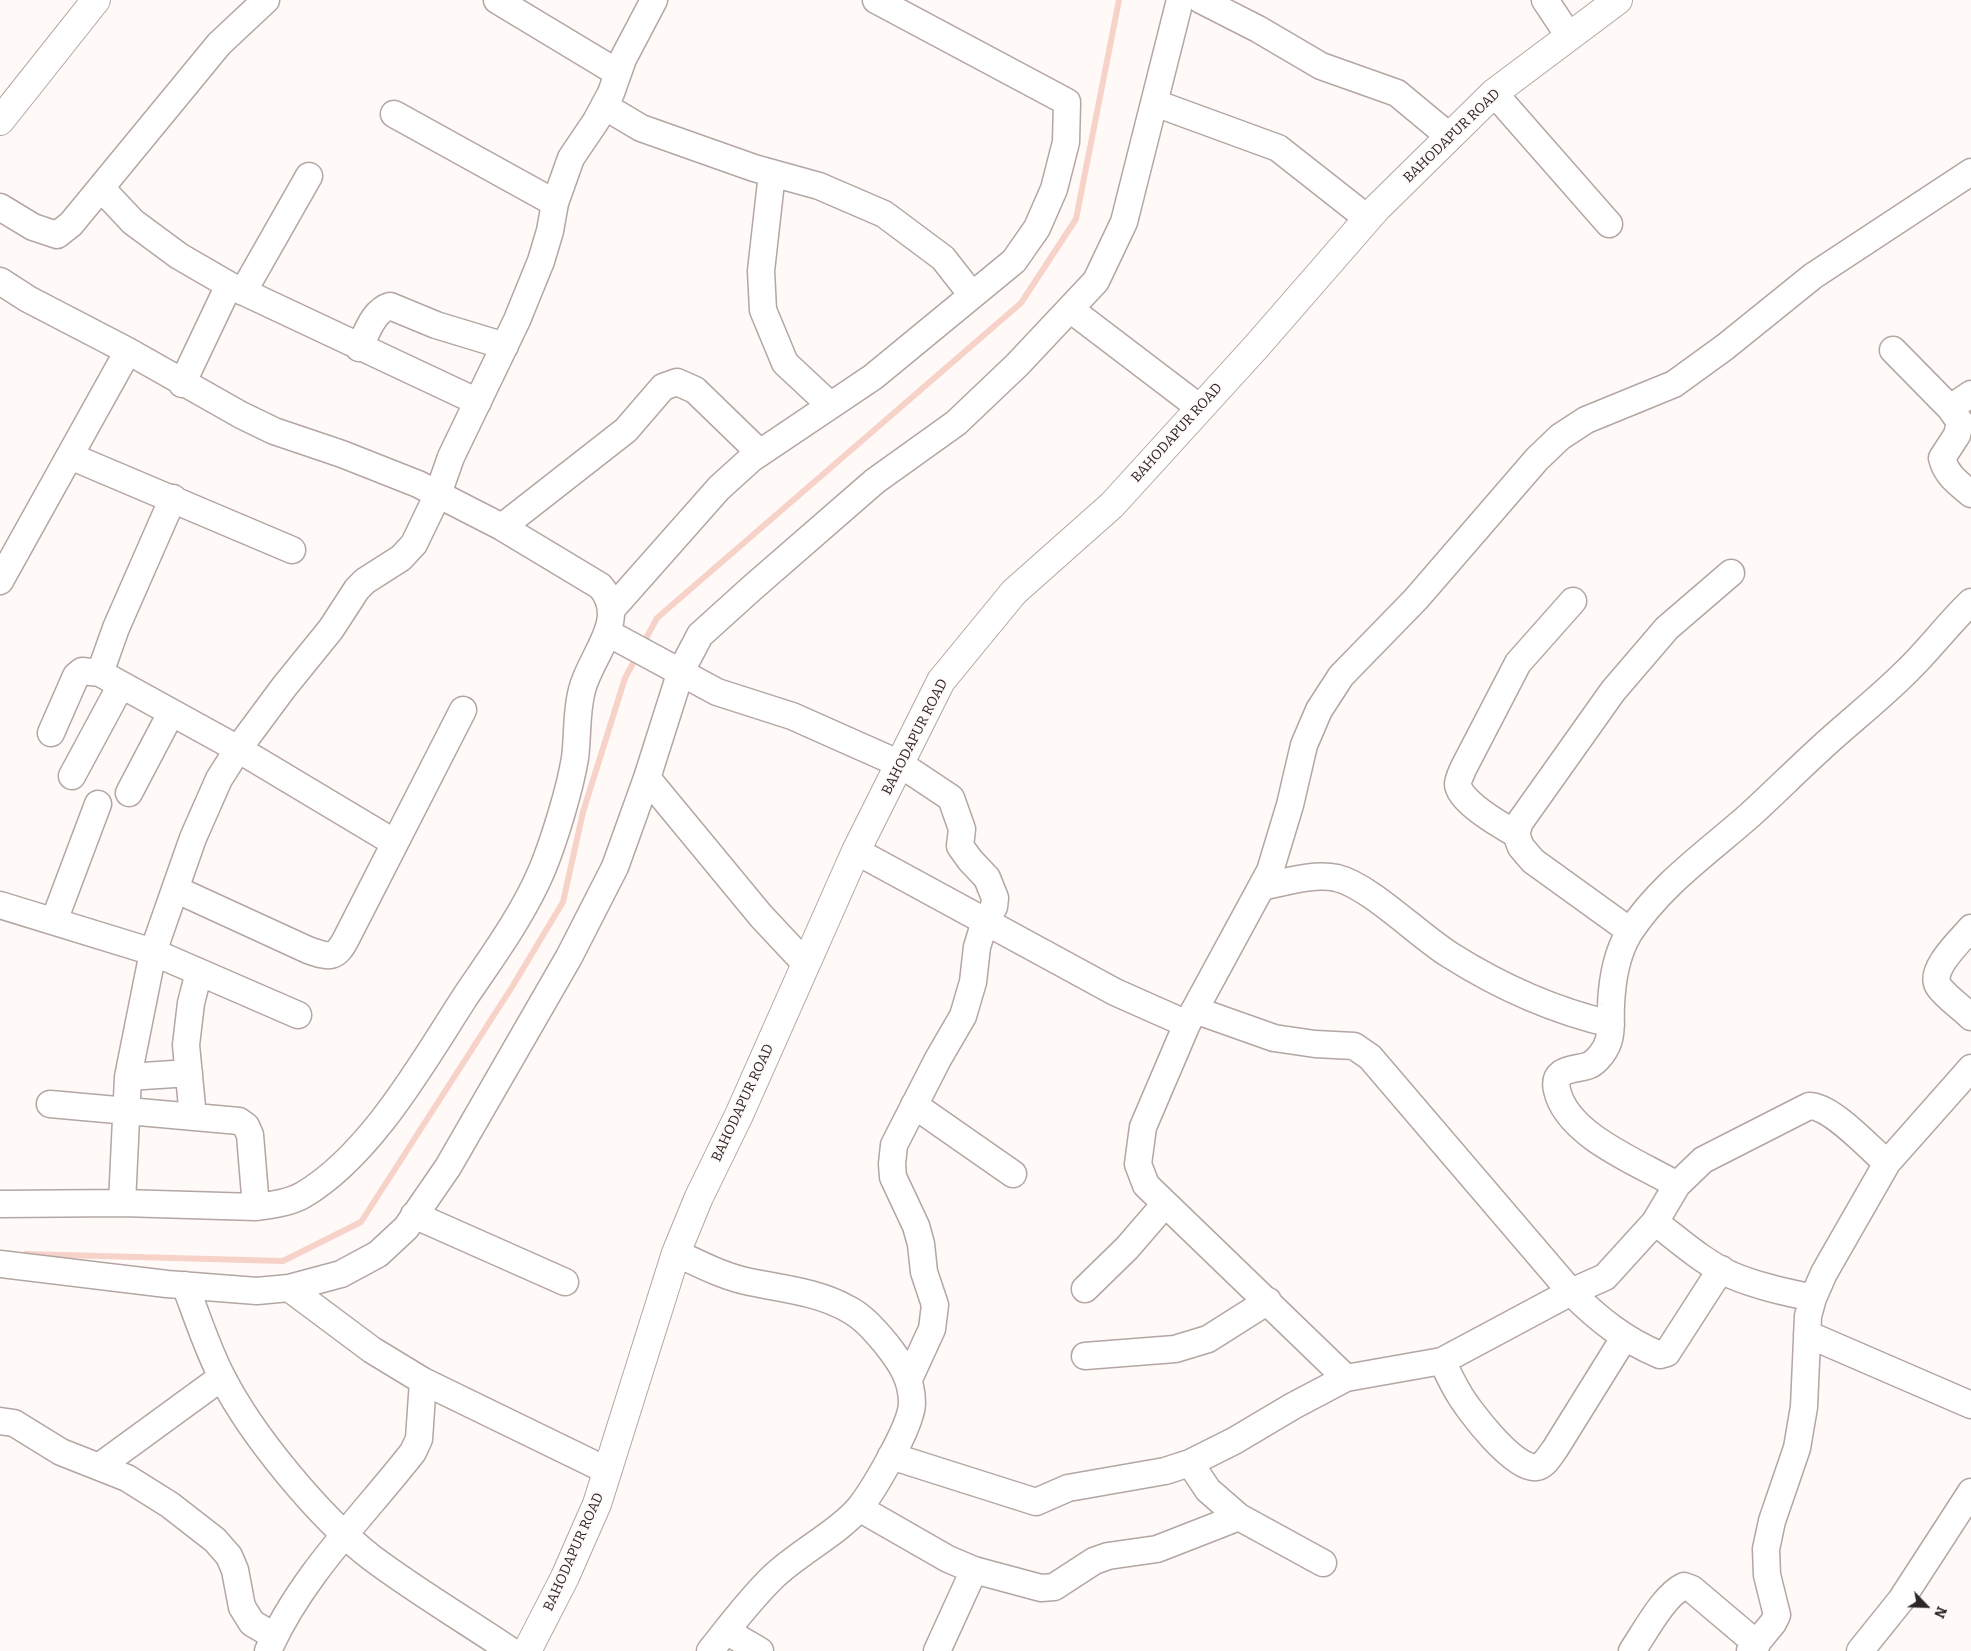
<!DOCTYPE html>
<html>
<head>
<meta charset="utf-8">
<style>
  body { margin:0 }
  #map { position:relative; width:1971px; height:1651px; overflow:hidden; background:#fff9f8; font-family:Bitter,serif }
  canvas { display:block }
  .north { position:absolute; left:1901px; top:1581px; width:50px; height:50px; -webkit-text-stroke:4px #fff9f8; paint-order:stroke; rotate:114deg; font-size:14px; font-weight:700; line-height:20px; text-align:center; color:#2d2827 }
  .north::after { content:''; display:block; margin:auto; width:18px; height:22px; background:#2d2827; clip-path:polygon(50% 0,100% 100%,50% 72%,0 100%) }
</style>
</head>
<body>
<div id="map">
<canvas width="1971" height="1651"></canvas>
<div class="north">N</div>
</div>
<script>
const ctx = document.querySelector('canvas').getContext('2d');
ctx.lineJoin = 'round';
function stroke(path, color, width, dash) { ctx.strokeStyle = color; ctx.lineWidth = width; ctx.lineCap = dash ? 'butt' : 'round'; ctx.setLineDash(dash || []); ctx.stroke(path); }
function write(font, color, halo, rows, align = 'center') {
  ctx.font = font + ' Bitter,serif'; ctx.lineWidth = 4; ctx.setLineDash([]); ctx.textBaseline = 'middle'; ctx.strokeStyle = halo; ctx.fillStyle = color; for (const [text, x, y, turn = 0] of rows) {
    ctx.save(); ctx.translate(x, y); ctx.rotate((+turn || 0) * Math.PI / 180); ctx.textAlign = isNaN(turn) ? turn : align; if (halo) ctx.strokeText(text, 0, 0); ctx.fillText(text, 0, 0); ctx.restore();
  }
}
const stream = new Path2D(`
  M 642,646 L 657,618 L 1021,303 L 1076,219 L 1119,0
  M 26,1254 L 283,1261 L 361,1222 L 512,987 L 563,902 L 583,812 L 625,678 L 638,654`);
const minor = new Path2D(`
  M 497,0 L 618,73
  M 1201,0 L 1258,29 L 1321,66 L 1397,93 L 1450,137
  M 1545,0 L 1569,36
  M 1494,93 L 1609,224
  M 1155,103 L 1278,148 L 1367,218
  M 604,106 L 641,128 L 754,168 L 819,186 L 884,214 L 943,258 L 972,295
  M 394,114 L 555,203
  M 772,173 L 761,271 L 763,310 L 785,363 L 830,405
  M 101,188 L 133,222 L 179,256 L 229,285 L 478,402
  M 0,207 L 33,227 L 57,235 L 71,224 L 219,44 L 266,0
  M 0,281 L 28,299 L 128,351 L 241,415 L 274,431 L 342,454 L 418,484 L 502,527 L 600,586 C 630,619 590,656 582,690 C 576,712 578,735 575,758 C 570,789 554,841 542,870 C 523,915 492,957 465,997 C 423,1062 371,1155 303,1195 C 289,1203 271,1205 256,1207 L 122,1203 L 0,1204
  M 243,292 L 309,176
  M 1070,309 L 1200,408
  M 359,348 C 367,333 373,311 390,306 L 436,325 L 505,346
  M 1893,350 L 1950,408
  M 182,384 L 229,285
  M 1971,394 L 1950,408 L 1960,422 L 1957,435 L 1942,458 C 1946,475 1958,483 1971,494
  M 70,456 L 292,550
  M 502,527 L 626,430 L 663,387 L 677,382 L 695,390 L 760,453
  M 0,581 L 128,351
  M 612,609 L 719,488 L 751,459 L 873,377 L 1014,261 L 1037,228 L 1054,189 L 1066,142 L 1067,102 L 876,0
  M 608,633 L 717,692 L 792,716 L 900,764 L 951,798 L 962,829 L 960,846 L 970,860 L 987,878 L 995,898 L 994,907 L 985,921 L 977,947 L 973,982 L 963,1016 L 938,1059 L 894,1145 L 892,1164 L 893,1177 L 916,1226 L 921,1244 L 924,1272 L 935,1305 L 932,1329 L 909,1379
  M 100,673 L 116,628 L 173,498
  M 51,733 L 76,676 L 82,671 L 100,673 L 238,749 L 395,843
  M 72,776 L 121,685
  M 647,778 L 761,916 L 806,964
  M 129,793 L 171,713
  M 1516,834 C 1502,826 1458,801 1458,784 C 1458,780 1461,774 1463,769 L 1518,663 L 1573,601
  M 856,851 L 1115,992 L 1187,1024
  M 1262,887 C 1286,882 1313,873 1337,878 C 1370,886 1419,936 1450,955 C 1499,986 1555,1011 1611,1024
  M 175,889 L 308,950 C 330,958 336,959 347,937 L 463,710
  M 0,905 L 153,952 L 298,1015
  M 54,921 L 98,804
  M 1971,928 C 1961,940 1927,971 1939,987 C 1947,998 1961,1007 1971,1017
  M 1630,931 L 1533,861 L 1521,847 L 1516,834 L 1520,822 L 1613,691 L 1667,628 L 1731,573
  M 1195,1010 L 1274,1038 L 1315,1044 L 1354,1046 L 1370,1057 L 1571,1292 C 1598,1319 1624,1340 1660,1355 L 1667,1353 L 1721,1269
  M 128,1077 L 189,1073
  M 50,1104 L 239,1121 L 246,1126 L 250,1135 L 256,1207
  M 914,1105 L 1013,1174
  M 193,1117 L 186,1045 L 191,1003 L 199,972
  M 1677,1185 C 1640,1163 1567,1136 1557,1090 C 1552,1068 1574,1070 1587,1066 C 1594,1064 1601,1056 1605,1049 C 1613,1036 1610,1020 1611,1005 C 1612,982 1617,953 1629,933 C 1661,884 1707,853 1750,815 C 1774,793 1796,771 1820,749 C 1848,723 1879,699 1906,672 C 1929,650 1948,624 1971,602
  M 122,1203 L 128,1077 L 153,952 L 193,838 L 219,779 L 238,749 L 284,687 L 331,629 L 357,589 L 365,581 L 401,558 L 414,544 L 438,494 L 451,457 L 517,320 L 541,261 L 550,231 L 555,203 L 571,158 L 596,121 L 611,93 L 623,59 L 654,0
  M 414,1215 L 565,1282
  M 1655,1222 C 1680,1241 1703,1262 1731,1275 C 1757,1286 1785,1292 1813,1298
  M 676,1253 C 700,1264 724,1277 750,1282 C 784,1289 818,1292 848,1309 C 864,1317 876,1332 887,1345 C 901,1363 912,1379 912,1403 C 912,1425 874,1489 860,1507 C 839,1532 798,1553 774,1576 C 750,1599 731,1625 710,1651
  M 0,1264 L 167,1284 L 257,1291 L 289,1288 L 341,1274 L 378,1254 L 406,1228 L 448,1167 L 569,957 L 615,867 L 647,778 L 681,671 L 700,635 L 752,588 L 875,481 L 956,423 L 1017,365 L 1096,281 L 1124,222 L 1180,0
  M 185,1285 C 197,1316 207,1348 222,1377 C 252,1436 320,1518 372,1558 C 416,1591 465,1620 511,1651
  M 289,1288 L 372,1350 L 423,1381 L 608,1471
  M 1085,1289 L 1127,1248 L 1165,1204
  M 1807,1334 L 1971,1405
  M 1085,1356 L 1175,1349 L 1208,1339 L 1268,1301
  M 1442,1361 C 1447,1371 1452,1382 1458,1392 C 1468,1410 1515,1471 1536,1467 C 1545,1466 1550,1455 1555,1449 L 1624,1338
  M 1346,1378 L 1146,1185 L 1138,1164 L 1143,1127 L 1187,1024 L 1270,871 L 1290,805 L 1304,745 L 1319,710 L 1341,676 L 1416,599 L 1537,459 L 1560,437 L 1586,420 L 1674,384 L 1725,347 L 1813,276 L 1971,172
  M 0,1421 L 14,1423 L 61,1452 L 127,1478 L 170,1505 L 215,1540 L 229,1556 L 235,1570 L 242,1607 L 252,1623 L 274,1636
  M 891,1456 L 1036,1502 L 1068,1488 L 1165,1471 L 1190,1463 L 1234,1441 L 1293,1406 L 1346,1378 L 1442,1361 L 1571,1292 L 1605,1277 L 1655,1222 L 1677,1185 L 1703,1160 L 1809,1106 C 1832,1106 1869,1148 1887,1163
  M 1190,1463 L 1208,1490 L 1239,1517 L 1323,1563
  M 100,1466 L 222,1377
  M 859,1508 L 948,1559 L 974,1570 L 1041,1588 L 1054,1587 L 1094,1561 L 1108,1556 L 1157,1549 L 1239,1517
  M 726,1631 L 760,1651
  M 268,1651 C 301,1576 363,1516 413,1452 L 419,1439 L 423,1381
  M 937,1651 L 974,1570
  M 1632,1651 C 1645,1632 1664,1595 1684,1586 L 1692,1589 L 1757,1644
  M 1750,1651 L 1773,1623 L 1777,1615 L 1767,1575 L 1766,1549 L 1772,1521 L 1797,1448 L 1804,1407 L 1808,1316 L 1813,1298 L 1824,1273 L 1887,1163 L 1971,1068
  M 1860,1651 L 1901,1600 L 1971,1492`);
const major = new Path2D(`
  M 0,121 L 96,0
  M 527,1651 L 565,1577 L 597,1504 L 676,1253 L 699,1197 L 739,1115 L 856,851 L 941,681 L 1014,592 L 1112,505 L 1256,347 L 1377,208 L 1494,93 L 1618,0`);
const streetNames = [
  ["BAHODAPUR ROAD",1452,136,-44],
  ["BAHODAPUR ROAD",1177,433,-48],
  ["BAHODAPUR ROAD",915,737,-63],
  ["BAHODAPUR ROAD",743,1103,-65],
  ["BAHODAPUR ROAD",574,1552,-66]
];
stroke(stream, '#f7d2c9', 6);
stroke(minor, '#b3a6a3', 29);
stroke(major, '#b3a6a3', 30);
stroke(minor, '#fff', 26);
stroke(major, '#fff', 28);
write('14px', '#2d2827', '#fff9f8', streetNames);
</script>
</body>
</html>
